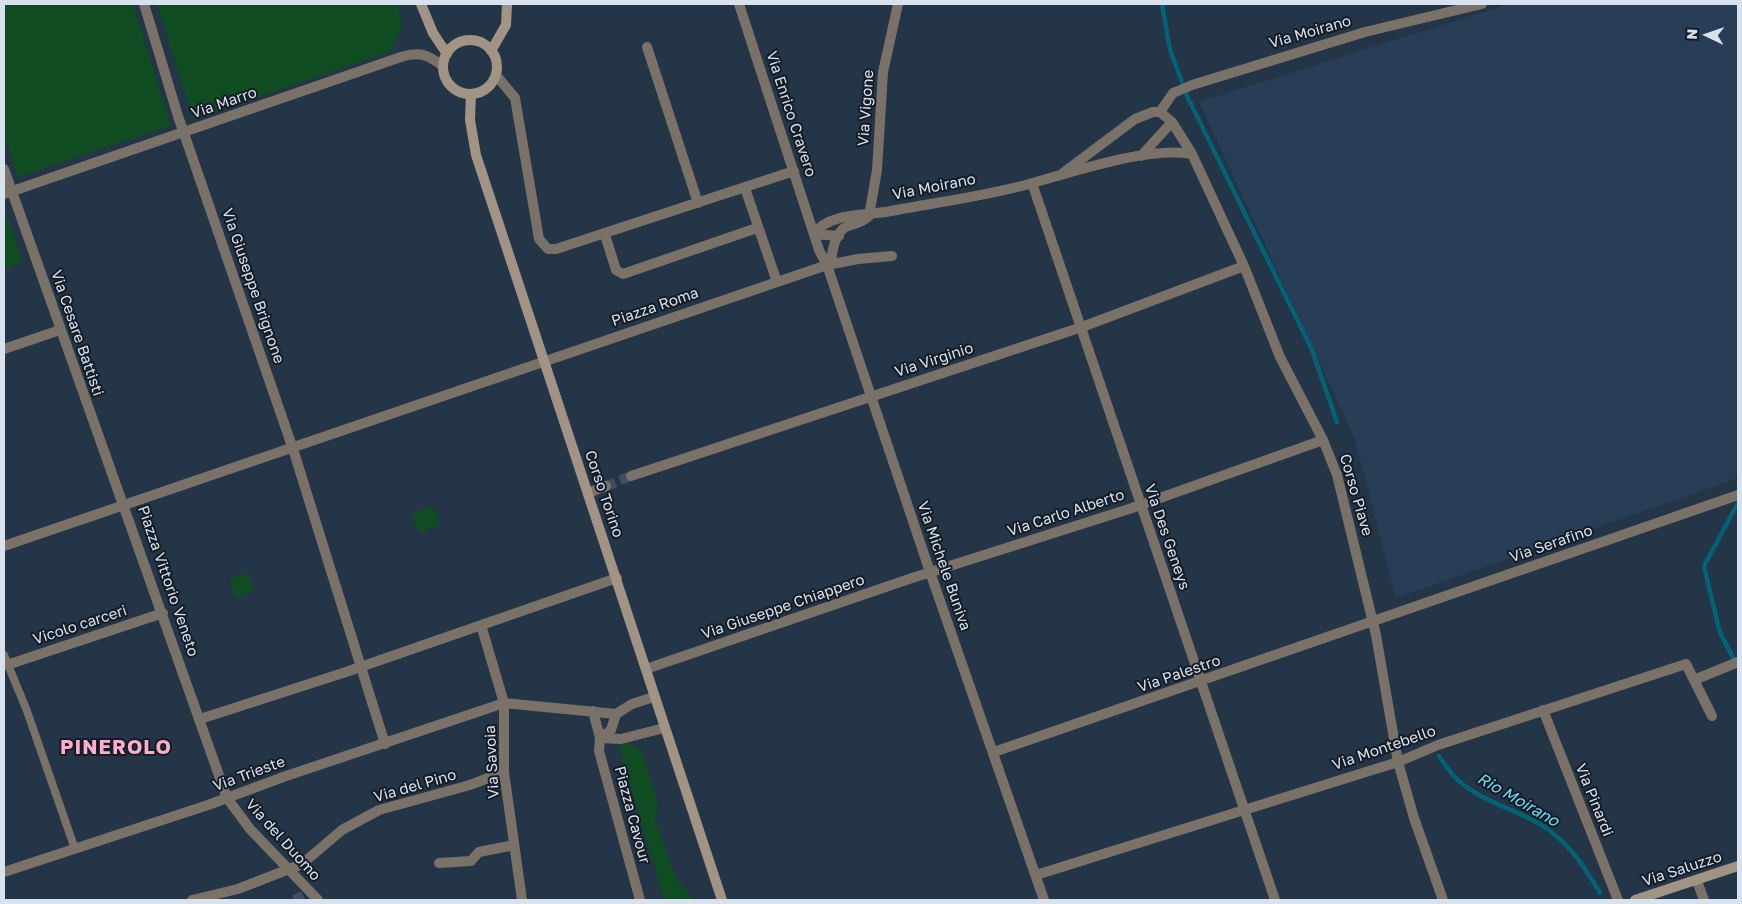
<!DOCTYPE html>
<html>
<head>
<meta charset="utf-8">
<style>
  body { margin:0 }
  #map { position:relative; width:1742px; height:904px; overflow:hidden; background:#243548; font-family:"Golos Text",sans-serif }
  canvas { display:block }
  .frame { position:absolute; inset:0; border:5px solid #d8e2ef; pointer-events:none }
  .north { position:absolute; left:1682px; top:10px; width:50px; height:50px; -webkit-text-stroke:4px #141c25; paint-order:stroke; rotate:273deg; font-size:14px; font-weight:700; line-height:20px; text-align:center; color:#d8e2ef }
  .north::after { content:''; display:block; margin:auto; width:18px; height:22px; background:#d8e2ef; clip-path:polygon(50% 0,100% 100%,50% 72%,0 100%) }
</style>
</head>
<body>
<div id="map">
<canvas width="1742" height="904"></canvas>
<div class="frame"></div>
<div class="north">N</div>
</div>
<script>
const ctx = document.querySelector('canvas').getContext('2d');
ctx.lineJoin = 'round';
function fillPath(path, color) { ctx.fillStyle = color; ctx.fill(path, 'evenodd'); }
function stroke(path, color, width, dash) { ctx.strokeStyle = color; ctx.lineWidth = width; ctx.lineCap = dash ? 'butt' : 'round'; ctx.setLineDash(dash || []); ctx.stroke(path); }
function write(font, color, halo, rows, align = 'center') {
  ctx.font = font + ' "Golos Text",sans-serif'; ctx.lineWidth = 4; ctx.setLineDash([]); ctx.textBaseline = 'middle'; ctx.strokeStyle = halo; ctx.fillStyle = color; for (const [text, x, y, turn = 0] of rows) {
    ctx.save(); ctx.translate(x, y); ctx.rotate((+turn || 0) * Math.PI / 180); ctx.textAlign = isNaN(turn) ? turn : align; if (halo) ctx.strokeText(text, 0, 0); ctx.fillText(text, 0, 0); ctx.restore();
  }
}
const built = new Path2D(`
  M 1509,4 L 1738,4 L 1738,470 L 1735,479 L 1396,598 L 1355,439 L 1199,102 Z`);
const green = new Path2D(`
  M 4,4 L 133,4 L 171,126 L 17,177 L 4,133 Z
  M 157,4 L 397,4 L 402,26 L 391,51 L 193,120 Z
  M 4,207 L 23,262 L 4,269 Z
  M 433,506 L 440,525 L 419,533 L 412,513 Z
  M 248,573 L 254,591 L 235,597 L 229,579 Z
  M 627,743 L 641,750 L 658,802 L 655,820 L 676,879 L 689,893 L 691,900 L 664,900 L 619,746 Z`);
const stream = new Path2D(`
  M 1162,4 L 1170,50 L 1188,98 L 1312,350 L 1337,422
  M 1736,663 L 1720,633 L 1704,566 L 1738,503
  M 1439,756 C 1443,762 1448,769 1453,775 C 1476,801 1518,809 1546,828 C 1571,845 1585,868 1600,893`);
const streetTunnel = new Path2D(`
  M 606,486 L 631,476
  M 294,900 L 306,895`);
const lane = new Path2D(`
  M 4,655 L 27,711 L 75,849`);
const street = new Path2D(`
  M 144,4 L 178,116 L 293,449 L 385,744
  M 739,4 L 819,250 L 827,265 L 930,572 L 1044,900
  M 647,47 L 698,203
  M 496,75 L 515,98 L 539,239 L 548,249 L 556,249 L 794,171
  M 1160,112 L 1173,93 L 1192,85 L 1365,32 L 1482,4
  M 1141,156 L 1172,122
  M 4,169 L 227,798 L 250,829 L 318,900
  M 1063,173 L 1135,119 L 1153,112 L 1160,112 L 1172,122 L 1192,154 L 1244,266 L 1280,357 L 1323,440 L 1337,475 L 1376,635 L 1398,762 L 1414,818 L 1443,900
  M 1032,183 L 1275,900
  M 745,188 L 777,282
  M 4,194 L 401,57 C 420,51 428,55 443,66
  M 869,216 L 877,170 L 883,72 L 898,4
  M 814,234 C 829,212 867,216 891,211 C 938,202 987,196 1033,183 C 1075,171 1149,146 1192,154
  M 814,234 L 839,236
  M 605,235 L 616,270 L 623,274 L 757,228
  M 827,265 L 831,262 C 832,252 835,235 844,228 C 853,223 859,225 869,216
  M 4,349 L 60,330
  M 631,476 L 1082,327 L 1244,266
  M 588,493 L 606,486
  M 4,546 C 279,454 552,357 827,265 L 858,259 L 892,256
  M 481,625 L 504,703 L 504,772 L 522,900
  M 7,665 L 163,613
  M 646,669 L 912,578 L 1129,509 L 1323,440
  M 1694,680 L 1738,662
  M 1543,710 L 1618,900
  M 593,711 L 600,738 L 599,751 L 640,900
  M 200,719 L 343,673 L 617,578
  M 600,738 L 621,739 L 664,728
  M 600,738 L 611,730 L 616,714
  M 994,752 L 1738,495
  M 439,863 L 471,861 L 479,852 L 514,845
  M 4,872 L 208,805 L 286,776 L 504,703 L 616,714 L 632,704 L 654,697
  M 1036,875 L 1398,762 L 1438,745 L 1686,664 L 1712,716
  M 1697,881 L 1704,900
  M 192,900 L 238,889 L 302,864 L 342,830 L 379,810 L 470,785 L 504,772`);
const secondary = new Path2D(`
  M 421,4 L 433,33 L 447,54
  M443 67a27 27 0 1 1 54 0a27 27 0 1 1-54 0Z
  M 491,51 L 506,25 L 507,4
  M 471,94 L 470,120 L 476,155 L 722,900
  M 1635,900 L 1738,866`);
const streetNames = [
  ["Via Moirano",1310,32,-16],
  ["Via Marro",224,103,-19],
  ["Via Vigone",866,108,-86],
  ["Via Enrico Cravero",791,114,72],
  ["Via Moirano",934,187,-11],
  ["Via Giuseppe Brignone",253,286,71],
  ["Piazza Roma",655,307,-19],
  ["Via Cesare Battisti",77,333,71],
  ["Via Virginio",934,360,-18],
  ["Corso Torino",604,494,71],
  ["Corso Piave",1356,495,74],
  ["Via Carlo Alberto",1066,513,-18],
  ["Via Des Geneys",1167,537,71],
  ["Via Serafino",1551,544,-19],
  ["Via Michele Buniva",944,566,71],
  ["Piazza Vittorio Veneto",168,581,71],
  ["Via Giuseppe Chiappero",783,607,-19],
  ["Vicolo carceri",80,625,-18],
  ["Via Palestro",1179,674,-19],
  ["Via Montebello",1384,748,-19],
  ["Via Savoia",492,762,-93],
  ["Via Trieste",249,774,-20],
  ["Via del Pino",415,786,-16],
  ["Via Pinardi",1594,800,68],
  ["Piazza Cavour",632,815,75],
  ["Via del Duomo",283,840,48],
  ["Via Saluzzo",1682,869,-18]
];
const waterNames = [
  ["Rio Moirano",1518,800,30]
];
const districtNames = [
  ["PINEROLO",116,748]
];
fillPath(built, '#283e57');
fillPath(green, '#0f4c21');
stroke(stream, '#006375', 4.5);
stroke(streetTunnel, '#3f4f61', 10, [10, 5]);
stroke(lane, '#7a7268', 8);
stroke(street, '#7a7268', 10);
stroke(secondary, '#a29485', 10);
write('15px', '#d8e2ef', '#141c25', streetNames);
write('italic 16px', '#6edbf6', '#141c25', waterNames);
ctx.letterSpacing = '1px';
write('bold 20px', '#fdaecc', '#141c25', districtNames);
ctx.letterSpacing = '0px';
</script>
</body>
</html>
